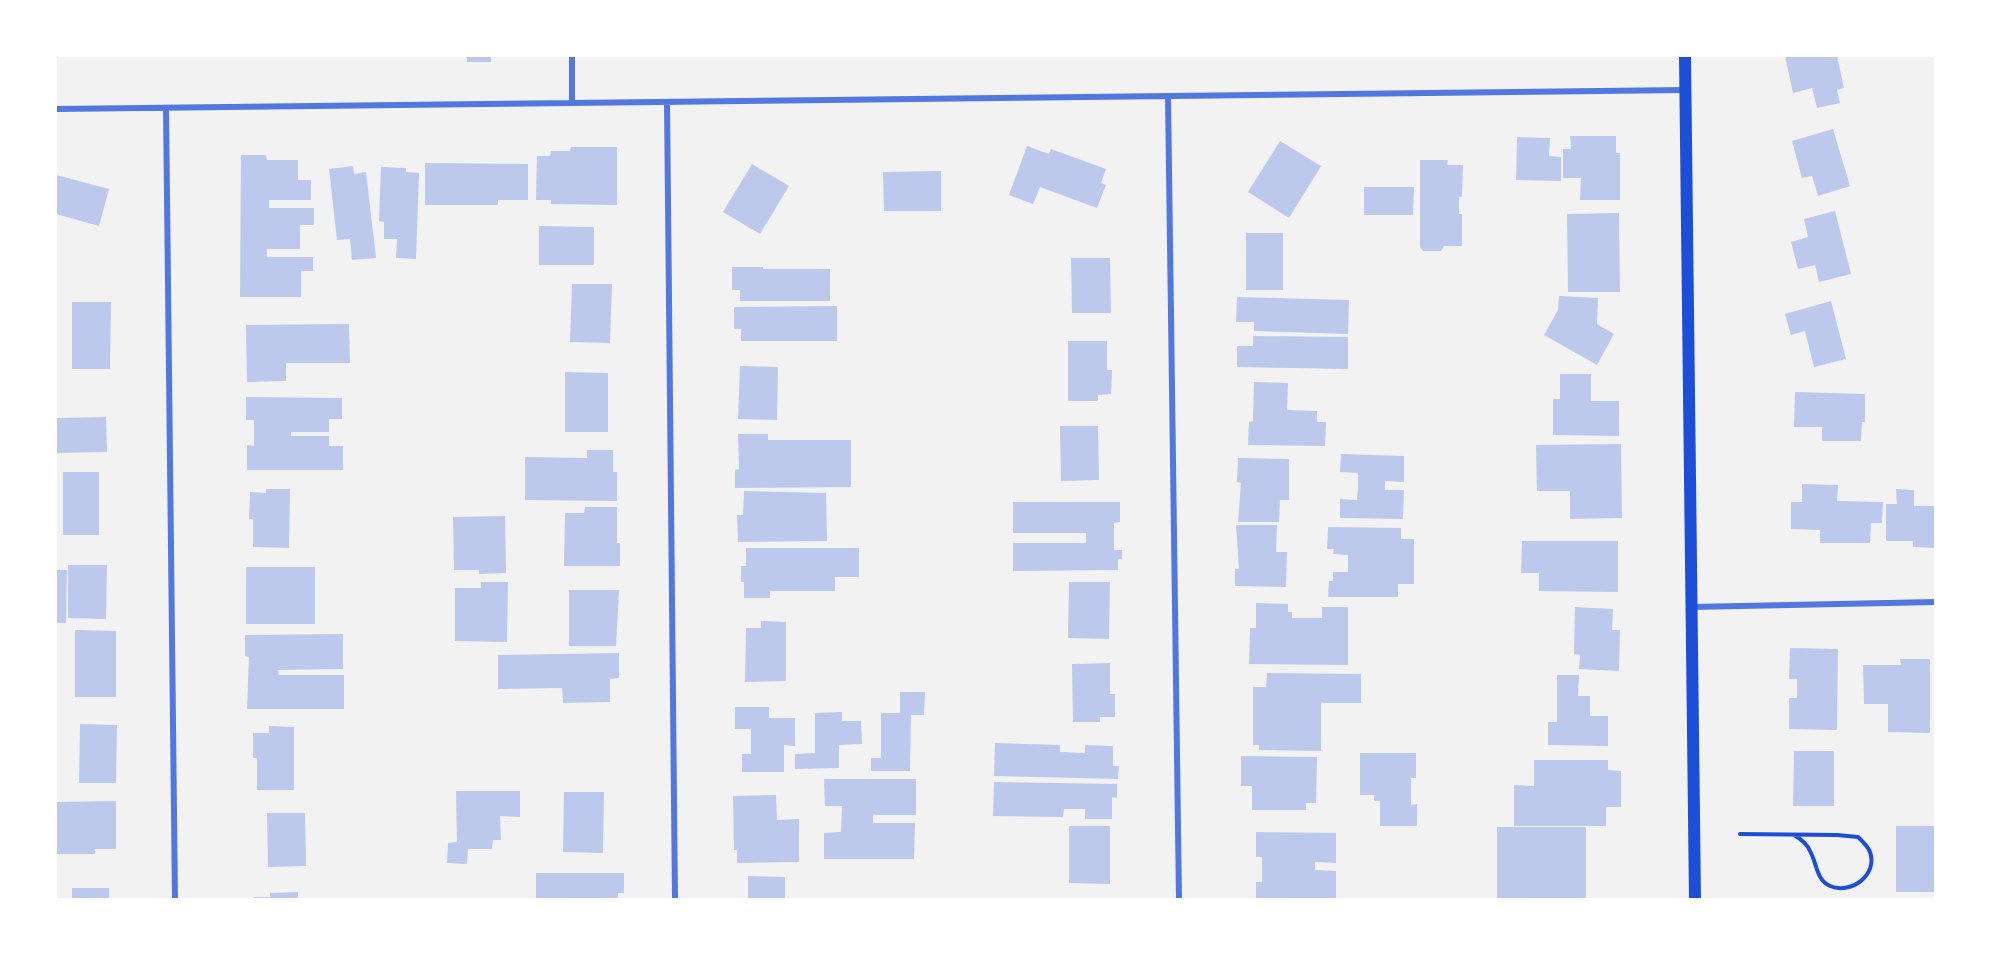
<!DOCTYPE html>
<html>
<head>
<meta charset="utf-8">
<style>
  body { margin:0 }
  #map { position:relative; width:1991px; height:955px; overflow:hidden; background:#f2f2f2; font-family:"Roboto Condensed",sans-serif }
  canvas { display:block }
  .frame { position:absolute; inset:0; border:57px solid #fff; pointer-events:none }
</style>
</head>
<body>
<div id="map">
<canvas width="1991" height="955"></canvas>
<div class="frame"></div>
</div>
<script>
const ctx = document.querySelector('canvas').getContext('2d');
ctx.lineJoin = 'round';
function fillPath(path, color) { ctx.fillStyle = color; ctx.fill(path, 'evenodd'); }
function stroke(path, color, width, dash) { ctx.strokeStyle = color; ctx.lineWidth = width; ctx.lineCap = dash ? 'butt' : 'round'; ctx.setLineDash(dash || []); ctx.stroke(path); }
const building = new Path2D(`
  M 467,56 L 491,56 L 491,62 L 467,62 Z
  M 1785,56 L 1837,56 L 1844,88 L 1837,90 L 1840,103 L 1817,108 L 1812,88 L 1793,93 Z
  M 1833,129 L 1850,186 L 1818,196 L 1812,176 L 1802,178 L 1792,141 Z
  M 1570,136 L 1616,136 L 1616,153 L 1620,153 L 1620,200 L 1580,200 L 1581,178 L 1563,178 L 1563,149 L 1571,149 Z
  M 1517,137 L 1550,138 L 1549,156 L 1561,157 L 1561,181 L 1516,180 Z
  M 1280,141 L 1321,166 L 1289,218 L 1248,192 Z
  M 1027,146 L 1049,154 L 1051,149 L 1106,169 L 1101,183 L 1106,185 L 1097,208 L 1040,187 L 1033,204 L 1009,195 Z
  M 571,147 L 617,147 L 617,205 L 551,204 L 551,200 L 536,200 L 537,156 L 550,156 L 551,151 L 570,151 Z
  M 241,155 L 266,155 L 267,160 L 298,160 L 298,180 L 311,180 L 311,200 L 269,200 L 269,208 L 314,208 L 314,225 L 300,225 L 300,249 L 267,249 L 267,257 L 313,257 L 313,271 L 301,271 L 301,297 L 240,297 Z
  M 1420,160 L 1448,160 L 1447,165 L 1463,165 L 1462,197 L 1459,197 L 1459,214 L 1462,214 L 1462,246 L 1444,246 L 1441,251 L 1423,251 L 1420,247 Z
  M 425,163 L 528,164 L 528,200 L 498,200 L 498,205 L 425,205 Z
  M 752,164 L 789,186 L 760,234 L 723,212 Z
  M 353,166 L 354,174 L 366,172 L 376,258 L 352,260 L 350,239 L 337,240 L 329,169 Z
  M 381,167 L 406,168 L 406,172 L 419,173 L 416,259 L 396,258 L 397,239 L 384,239 L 384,222 L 379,221 Z
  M 941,171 L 941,211 L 884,211 L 883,172 Z
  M 56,175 L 109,189 L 99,226 L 56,214 Z
  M 1364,187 L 1414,187 L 1413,215 L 1364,215 Z
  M 1835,211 L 1851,274 L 1819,282 L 1815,265 L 1798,269 L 1791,242 L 1808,237 L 1804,219 Z
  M 1619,213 L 1620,292 L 1568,292 L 1567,214 Z
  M 539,226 L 594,227 L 594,265 L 539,265 Z
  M 1246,233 L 1283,233 L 1283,290 L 1246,290 Z
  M 1071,258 L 1110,258 L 1111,313 L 1072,313 Z
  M 732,267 L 763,267 L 763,269 L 830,269 L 830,301 L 740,301 L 740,290 L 732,290 Z
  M 572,284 L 612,284 L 610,343 L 570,342 Z
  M 1559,296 L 1598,298 L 1597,324 L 1614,334 L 1597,365 L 1544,335 L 1558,310 Z
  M 1237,297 L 1349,300 L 1348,334 L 1254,331 L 1254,322 L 1236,322 Z
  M 1831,301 L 1846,359 L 1814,367 L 1805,331 L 1791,335 L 1785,314 Z
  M 72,302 L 111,302 L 110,369 L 72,369 Z
  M 837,306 L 837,341 L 741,341 L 741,329 L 734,329 L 734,307 Z
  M 349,324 L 350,363 L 286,363 L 286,381 L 247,382 L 246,325 Z
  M 1253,336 L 1348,337 L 1348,369 L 1237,367 L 1237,346 L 1253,346 Z
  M 1068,341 L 1107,341 L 1107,370 L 1112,370 L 1111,394 L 1098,395 L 1098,401 L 1068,401 Z
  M 740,366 L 778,367 L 777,420 L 738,419 Z
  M 565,372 L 608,373 L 608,432 L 565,432 Z
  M 1560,374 L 1591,374 L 1591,401 L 1619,401 L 1619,436 L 1553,435 L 1553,399 L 1560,399 Z
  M 1254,382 L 1288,383 L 1287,410 L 1317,411 L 1317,422 L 1326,422 L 1325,446 L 1248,445 L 1249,422 L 1253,421 Z
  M 1795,392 L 1865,394 L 1865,422 L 1862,422 L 1861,441 L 1822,441 L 1822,427 L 1794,427 Z
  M 246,397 L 342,398 L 342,419 L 329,419 L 329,432 L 291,432 L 291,436 L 329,436 L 329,446 L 343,446 L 343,470 L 247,470 L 247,445 L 254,446 L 254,420 L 246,420 Z
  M 106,417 L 107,452 L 56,453 L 56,418 Z
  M 1060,426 L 1098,426 L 1099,480 L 1061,481 Z
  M 738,434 L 768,434 L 768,440 L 851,440 L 851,487 L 735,488 L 735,470 L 739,469 Z
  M 1621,444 L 1622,518 L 1570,519 L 1570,491 L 1537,491 L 1536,445 Z
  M 587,450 L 613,450 L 613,472 L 617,472 L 617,501 L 525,500 L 525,457 L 587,458 Z
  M 1341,454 L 1404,456 L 1404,482 L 1385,481 L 1385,490 L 1404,490 L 1403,519 L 1340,518 L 1340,499 L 1357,500 L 1358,486 L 1358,473 L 1340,472 Z
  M 1238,458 L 1289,459 L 1289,500 L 1280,500 L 1279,522 L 1238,522 L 1241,483 L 1237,482 Z
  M 63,472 L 99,472 L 99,535 L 63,535 Z
  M 1802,484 L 1838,485 L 1837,501 L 1883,502 L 1882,523 L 1871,523 L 1870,543 L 1820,543 L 1820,530 L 1791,529 L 1791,502 L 1802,502 Z
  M 266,489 L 290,489 L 289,548 L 253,547 L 253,519 L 249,519 L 250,492 L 266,493 Z
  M 1896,489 L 1914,490 L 1914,506 L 1935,506 L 1935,548 L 1913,547 L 1913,541 L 1886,541 L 1886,504 L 1897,504 Z
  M 744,491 L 826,493 L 827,541 L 738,542 L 737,515 L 743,515 Z
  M 1013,502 L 1120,502 L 1120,522 L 1114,523 L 1114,550 L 1122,550 L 1122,559 L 1118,559 L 1118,570 L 1013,571 L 1013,543 L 1086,543 L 1086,533 L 1013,533 Z
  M 585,507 L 617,507 L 617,543 L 620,543 L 620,566 L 564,566 L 565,513 L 584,513 Z
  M 505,516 L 506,573 L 479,574 L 479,570 L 454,570 L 453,517 Z
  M 1236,525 L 1277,525 L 1276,552 L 1287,552 L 1286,587 L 1235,586 L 1235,569 L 1239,569 Z
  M 1328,527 L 1401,528 L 1401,539 L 1414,539 L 1414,584 L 1398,584 L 1398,597 L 1328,597 L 1329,581 L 1333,581 L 1333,572 L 1348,572 L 1348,555 L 1333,554 L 1334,549 L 1327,549 Z
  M 1522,541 L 1618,541 L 1618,592 L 1539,591 L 1539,573 L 1521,573 Z
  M 746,548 L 859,548 L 859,577 L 835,577 L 835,591 L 770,591 L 770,598 L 744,598 L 744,582 L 741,582 L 741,566 L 746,566 Z
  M 68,565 L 107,565 L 106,619 L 68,618 Z
  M 246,567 L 315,567 L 315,624 L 246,624 Z
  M 56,570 L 67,570 L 66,623 L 56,623 Z
  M 481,582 L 508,582 L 507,642 L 455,641 L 455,588 L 481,588 Z
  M 1069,582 L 1110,582 L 1109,639 L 1068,638 Z
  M 569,590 L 619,590 L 616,646 L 569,646 Z
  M 1256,603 L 1288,604 L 1288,612 L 1292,612 L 1292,618 L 1322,618 L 1322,607 L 1348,607 L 1348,665 L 1249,664 L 1250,628 L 1256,628 Z
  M 1575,607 L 1613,609 L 1612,630 L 1620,630 L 1619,671 L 1579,669 L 1580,655 L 1574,654 Z
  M 761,621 L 786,622 L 786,681 L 745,682 L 746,628 L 761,628 Z
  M 75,630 L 116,631 L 116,697 L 75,697 Z
  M 343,634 L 343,669 L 278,670 L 279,675 L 344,675 L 344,709 L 247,709 L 249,657 L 245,656 L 245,635 Z
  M 1790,648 L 1838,649 L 1837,730 L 1789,729 L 1789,698 L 1797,698 L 1797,679 L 1789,679 Z
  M 619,653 L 619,678 L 610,679 L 610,702 L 563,703 L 562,688 L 498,689 L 498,655 Z
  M 1900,659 L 1930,659 L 1930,733 L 1888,732 L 1888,704 L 1864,704 L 1863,665 L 1901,665 Z
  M 1110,663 L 1110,694 L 1115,694 L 1115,717 L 1100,717 L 1100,722 L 1073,722 L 1072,664 Z
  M 1267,673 L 1361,674 L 1361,703 L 1321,703 L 1321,751 L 1259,750 L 1259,745 L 1253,745 L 1253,687 L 1266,687 Z
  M 1557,675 L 1579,675 L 1578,696 L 1590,696 L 1590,716 L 1608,716 L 1608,746 L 1548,745 L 1548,722 L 1557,722 Z
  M 900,692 L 925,692 L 924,715 L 911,715 L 910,771 L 871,771 L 871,758 L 881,758 L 881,713 L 900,713 Z
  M 735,707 L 769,707 L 769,718 L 795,718 L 795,746 L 784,745 L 784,772 L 742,772 L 742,754 L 751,754 L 751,729 L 735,729 Z
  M 842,712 L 842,721 L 861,721 L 862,744 L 839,745 L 839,768 L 795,769 L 795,754 L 815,753 L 815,713 Z
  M 80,724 L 117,725 L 116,783 L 79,783 Z
  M 269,726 L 294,727 L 294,790 L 257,790 L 257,758 L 253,758 L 253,733 L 269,733 Z
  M 995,743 L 1060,745 L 1060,752 L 1085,753 L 1085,745 L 1113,746 L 1113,766 L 1119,766 L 1118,779 L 994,776 Z
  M 1794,751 L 1834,751 L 1834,806 L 1793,806 Z
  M 1360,753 L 1416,753 L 1416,778 L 1411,778 L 1411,805 L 1417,804 L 1417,826 L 1380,826 L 1380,801 L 1374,801 L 1374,795 L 1360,795 Z
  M 1241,756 L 1317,757 L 1316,803 L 1306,803 L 1306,810 L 1252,810 L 1252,786 L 1241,786 Z
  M 1534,760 L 1608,760 L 1608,770 L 1621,771 L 1621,807 L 1606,807 L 1606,826 L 1514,826 L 1514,785 L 1534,786 Z
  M 824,779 L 916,779 L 916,815 L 873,815 L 873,823 L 915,823 L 914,859 L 824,859 L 824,833 L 841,832 L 842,806 L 825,806 Z
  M 994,782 L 1117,784 L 1117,798 L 1112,797 L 1112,819 L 1085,819 L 1085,809 L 1064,809 L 1063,817 L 993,816 Z
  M 456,791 L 520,791 L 520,817 L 500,816 L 501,840 L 493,840 L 492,849 L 468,849 L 467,864 L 447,863 L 448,843 L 457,842 Z
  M 564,792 L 604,792 L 603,853 L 563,852 Z
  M 776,795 L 777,820 L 799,819 L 799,862 L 737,863 L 737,850 L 734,850 L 733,796 Z
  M 116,801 L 116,849 L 95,849 L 95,854 L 56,854 L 56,802 Z
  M 267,813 L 305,813 L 306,866 L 268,867 Z
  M 1069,826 L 1110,826 L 1110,884 L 1069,883 Z
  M 1896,826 L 1935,826 L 1935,892 L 1896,892 Z
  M 1497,827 L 1586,827 L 1586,900 L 1497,900 Z
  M 1256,832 L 1336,833 L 1336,863 L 1315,862 L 1315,870 L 1336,871 L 1336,900 L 1256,900 L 1256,882 L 1262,882 L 1262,857 L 1256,857 Z
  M 536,873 L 624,873 L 624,893 L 618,893 L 618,900 L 536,900 Z
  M 748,876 L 785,877 L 785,900 L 748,900 Z
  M 72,888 L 109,888 L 109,900 L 72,900 Z
  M 298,892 L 298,900 L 254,900 L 254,897 L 270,897 L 270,893 Z`);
const path = new Path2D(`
  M 1740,834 L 1837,835 L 1858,837 C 1862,841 1868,846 1870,852 C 1878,874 1852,895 1830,886 C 1816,880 1817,863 1810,851 C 1807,844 1801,839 1794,835`);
const minor = new Path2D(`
  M 572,56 L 572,103
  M 1168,96 L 1179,900
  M 667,102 L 675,900
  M 166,108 L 175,900
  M 56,109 L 1685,90
  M 1691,607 L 1936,602`);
const secondary = new Path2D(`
  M 1685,56 L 1695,900`);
fillPath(building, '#bdc9ec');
stroke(path, '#1d4ed8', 4);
stroke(minor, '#5277de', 6);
stroke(secondary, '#1d4ed8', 12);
</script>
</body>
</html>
